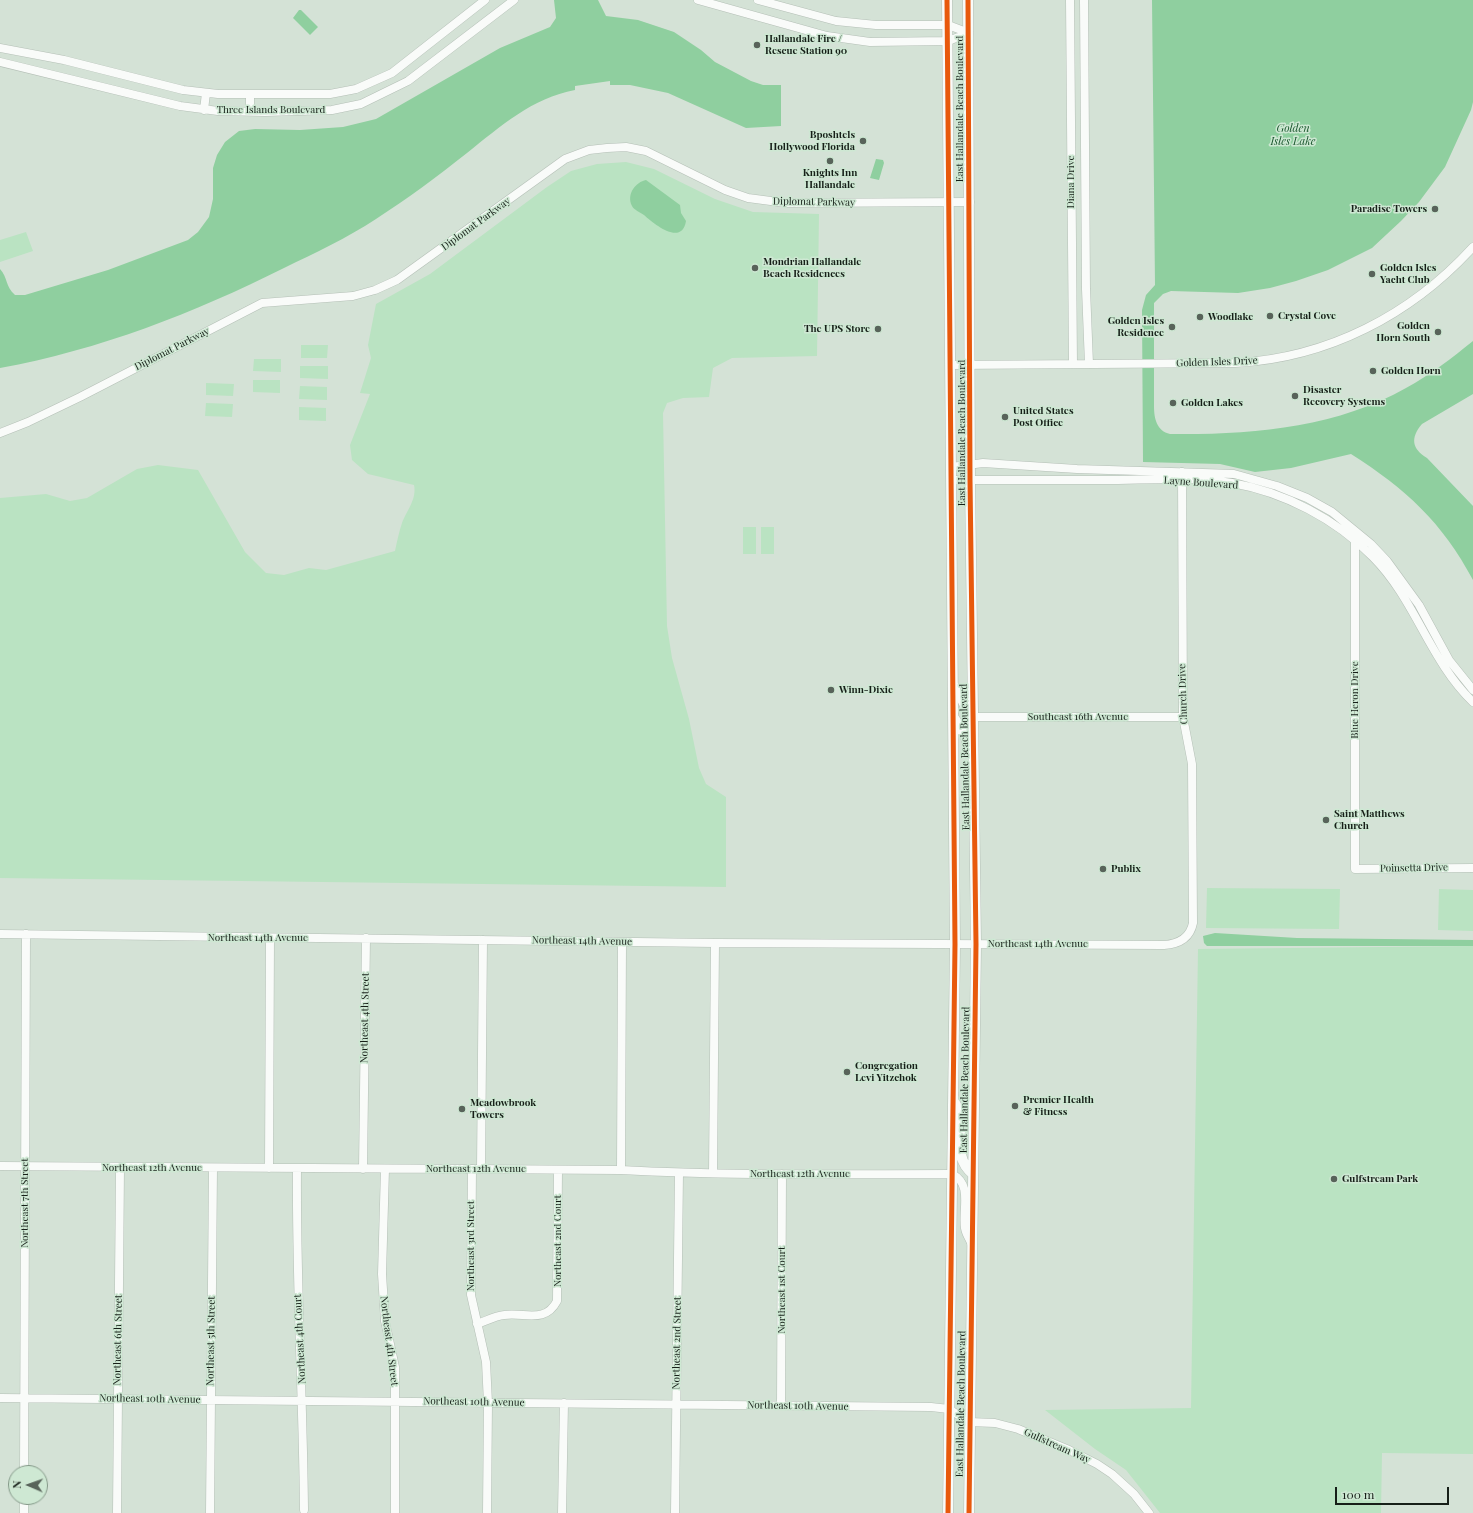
<!DOCTYPE html>
<html>
<head>
<meta charset="utf-8">
<style>
  body { margin:0 }
  #map { position:relative; width:1473px; height:1513px; overflow:hidden; background:#d4e2d6; font-family:"Playfair Display",serif }
  canvas { display:block }
  .north { position:absolute; left:8px; top:1465px; width:40px; height:40px; box-sizing:border-box; background:#cee8d3; border:1px solid #849888; border-radius:50%; rotate:272deg; font-size:11px; font-weight:700; line-height:16px; text-align:center; color:#161f18 }
  .north::after { content:''; display:block; margin:auto; width:14px; height:18px; background:#58635a; clip-path:polygon(50% 0,100% 100%,50% 72%,0 100%) }
  .scale { position:absolute; left:1335px; top:1487px; width:114px; height:18px; box-sizing:border-box; border:2px solid #161f18; border-top:0; padding-left:5px; font-size:12px; line-height:14px; white-space:nowrap; color:#161f18; -webkit-text-stroke:3px #cee8d3; paint-order:stroke }
</style>
</head>
<body>
<div id="map">
<canvas width="1473" height="1513"></canvas>
<div class="north">N</div>
<div class="scale">100 m</div>
</div>
<script>
const ctx = document.querySelector('canvas').getContext('2d');
ctx.lineJoin = 'round';
function fillPath(path, color) { ctx.fillStyle = color; ctx.fill(path, 'evenodd'); }
function stroke(path, color, width, dash) { ctx.strokeStyle = color; ctx.lineWidth = width; ctx.lineCap = dash ? 'butt' : 'round'; ctx.setLineDash(dash || []); ctx.stroke(path); }
function write(font, color, halo, rows, align = 'center') {
  ctx.font = font + ' "Playfair Display",serif'; ctx.lineWidth = 3; ctx.setLineDash([]); ctx.textBaseline = 'middle'; ctx.strokeStyle = halo; ctx.fillStyle = color; for (const [text, x, y, turn = 0] of rows) {
    ctx.save(); ctx.translate(x, y); ctx.rotate((+turn || 0) * Math.PI / 180); ctx.textAlign = isNaN(turn) ? turn : align; if (halo) ctx.strokeText(text, 0, 0); ctx.fillText(text, 0, 0); ctx.restore();
  }
}
const green = new Path2D(`
  M 626,162 L 654,169 L 715,199 L 753,212 L 819,214 L 817,356 L 732,358 L 713,368 L 709,397 L 683,398 L 667,403 L 663,413 L 667,626 L 672,658 L 689,719 L 699,768 L 706,784 L 726,797 L 726,887 L 0,878 L 0,498 L 46,494 L 70,501 L 87,498 L 137,469 L 158,465 L 198,470 L 245,552 L 266,573 L 284,575 L 309,568 L 326,570 L 395,551 C 397,541 399,532 402,523 C 407,510 417,499 414,485 L 368,474 L 352,460 L 350,445 L 370,394 L 360,393 L 371,358 L 368,345 L 376,304 L 430,274 L 547,187 L 571,171 L 597,164 Z
  M 26,232 L 33,251 L 0,262 L 0,240 Z
  M 301,345 L 328,345 L 327,358 L 301,358 Z
  M 254,359 L 281,359 L 281,372 L 253,371 Z
  M 300,366 L 328,366 L 328,379 L 300,378 Z
  M 253,380 L 280,380 L 280,393 L 253,392 Z
  M 206,383 L 234,384 L 233,396 L 206,395 Z
  M 300,386 L 327,387 L 327,400 L 299,399 Z
  M 206,403 L 233,404 L 232,417 L 205,416 Z
  M 299,407 L 326,408 L 326,421 L 299,420 Z
  M 743,527 L 756,527 L 756,554 L 743,554 Z
  M 761,527 L 774,527 L 774,554 L 761,554 Z
  M 1207,888 L 1340,889 L 1339,929 L 1206,928 Z
  M 1439,889 L 1473,890 L 1473,931 L 1438,930 Z
  M 1473,946 L 1473,1454 L 1382,1453 L 1381,1513 L 1160,1513 L 1126,1470 L 1095,1449 L 1045,1410 L 1191,1408 L 1198,949 Z`);
const water = new Path2D(`
  M 554,0 L 598,0 L 606,16 L 638,20 L 674,32 L 701,50 L 715,62 L 751,81 L 763,85 L 781,85 L 781,126 L 746,128 L 668,93 L 630,85 L 610,85 L 610,81 L 575,86 L 575,90 C 532,98 501,126 467,153 C 438,176 407,199 376,219 C 347,238 315,253 284,268 C 194,313 99,350 0,368 L 0,269 C 8,278 5,286 15,295 L 25,295 L 108,270 L 188,240 L 198,232 L 209,217 L 213,199 L 213,168 L 217,155 L 225,142 L 239,131 L 255,129 L 300,130 L 343,127 L 376,119 L 500,48 L 550,27 L 556,18 Z
  M 1152,0 L 1473,0 L 1473,102 L 1471,110 L 1445,167 L 1419,202 L 1401,221 L 1372,248 L 1328,270 L 1296,281 L 1270,288 L 1238,293 L 1171,291 L 1163,294 L 1154,303 L 1154,406 C 1154,419 1157,431 1170,434 C 1249,435 1336,428 1406,388 C 1430,375 1452,358 1473,341 L 1473,394 L 1422,424 C 1410,438 1412,449 1427,458 L 1473,506 L 1473,580 C 1442,522 1406,489 1351,454 L 1291,468 L 1255,472 L 1220,464 L 1143,462 L 1142,310 L 1146,295 L 1155,285 Z
  M 299,10 L 301,10 L 318,27 L 310,35 L 293,18 Z
  M 876,159 L 883,160 L 884,163 L 879,180 L 870,178 Z
  M 646,180 L 680,205 L 681,213 L 686,221 C 682,246 655,225 644,215 C 640,212 634,210 632,206 C 626,194 636,182 646,180 Z
  M 1215,933 L 1297,938 L 1473,940 L 1473,946 L 1207,946 L 1204,943 L 1203,936 Z`);
const minor = new Path2D(`
  M 698,0 L 827,36 L 870,42 L 948,41 L 969,33
  M 758,0 L 836,21 L 876,25 L 948,25 L 969,33
  M 1070,0 L 1073,364
  M 1084,0 L 1086,289 L 1089,364
  M 0,48 L 64,60 L 183,90 L 218,94 L 330,94 L 356,89 L 392,73 L 485,0
  M 0,62 L 180,106 L 218,111 L 265,112 L 332,110 L 361,104 L 408,81 L 514,0
  M 204,110 L 206,93
  M 250,111 L 250,94
  M 950,365 L 1235,363 C 1328,358 1411,315 1473,247
  M 0,433 L 28,422 L 80,397 L 262,303 L 353,296 L 375,290 L 397,280 L 565,159 L 589,150 L 607,148 L 626,147 L 646,151 L 725,190 L 748,198 L 786,203 L 970,202
  M 951,467 L 983,463 L 1077,469 L 1234,474 L 1277,486 L 1307,498 L 1332,512 L 1371,544 L 1387,561 L 1419,605 L 1449,660 L 1473,690
  M 952,480 C 1003,480 1053,480 1104,480 C 1146,480 1190,476 1232,483 C 1284,492 1336,519 1373,557 C 1415,599 1430,661 1473,702
  M 1355,538 L 1355,869 L 1473,868
  M 954,685 L 966,710 L 974,717 L 1183,717
  M 0,934 L 715,943 L 1164,945 C 1179,944 1190,938 1193,923 L 1192,764 L 1183,717 L 1182,472
  M 0,1166 L 621,1170 C 731,1176 842,1174 952,1174 C 973,1184 962,1210 965,1228 C 966,1235 970,1239 972,1245
  M 269,1168 L 270,938
  M 297,1169 C 296,1283 303,1396 304,1510
  M 363,1169 L 366,938
  M 385,1169 L 382,1274 L 385,1321 L 395,1367 L 395,1513
  M 472,1169 L 471,1295 L 486,1362 L 488,1403 L 487,1513
  M 481,1169 L 483,940
  M 621,1170 L 622,942
  M 713,1173 L 715,943
  M 477,1324 C 486,1321 495,1316 504,1315 C 525,1312 545,1324 557,1301 L 558,1170
  M 0,1398 L 931,1407 L 949,1409 L 969,1422 L 995,1423 L 1018,1429 L 1069,1450 L 1097,1464 L 1112,1474 L 1134,1494 L 1149,1513
  M 781,1405 L 782,1174
  M 24,1473 L 26,934
  M 24,1513 L 24,1497
  M 117,1513 L 120,1168
  M 210,1513 L 213,1168
  M 562,1513 L 564,1403
  M 675,1513 L 679,1173`);
const major = new Path2D(`
  M 947,0 L 955,944 L 948,1513
  M 968,0 L 970,480 L 976,944 L 969,1513
  M 954,718 L 965,735 L 971,753
  M 955,1103 C 969,1128 949,1155 973,1174`);
const cycleway = new Path2D(`
  M 947,0 L 955,944 L 948,1513
  M 968,0 L 970,480 L 976,944 L 969,1513`);
const markers = [
  [757,45,4,"#58635a"],
  [863,141,4,"#58635a"],
  [830,161,4,"#58635a"],
  [1435,209,4,"#58635a"],
  [755,268,4,"#58635a"],
  [1372,274,4,"#58635a"],
  [1270,316,4,"#58635a"],
  [1200,317,4,"#58635a"],
  [1172,327,4,"#58635a"],
  [878,329,4,"#58635a"],
  [1438,332,4,"#58635a"],
  [1373,371,4,"#58635a"],
  [1295,396,4,"#58635a"],
  [1173,403,4,"#58635a"],
  [1005,417,4,"#58635a"],
  [831,690,4,"#58635a"],
  [1326,820,4,"#58635a"],
  [1103,869,4,"#58635a"],
  [847,1072,4,"#58635a"],
  [1015,1106,4,"#58635a"],
  [462,1109,4,"#58635a"],
  [1334,1179,4,"#58635a"]
];
const poiNames = [
  ["Hallandale Fire /",765,39],
  ["Rescue Station 90",765,51],
  ["Bposhtels",855,135,"right"],
  ["Hollywood Florida",855,147,"right"],
  ["Knights Inn",830,173,"center"],
  ["Hallandale",830,185,"center"],
  ["Paradise Towers",1427,209,"right"],
  ["Mondrian Hallandale",763,262],
  ["Beach Residences",763,274],
  ["Golden Isles",1380,268],
  ["Yacht Club",1380,280],
  ["Crystal Cove",1278,316],
  ["Woodlake",1208,317],
  ["Golden Isles",1164,321,"right"],
  ["Residence",1164,333,"right"],
  ["Golden",1430,326,"right"],
  ["Horn South",1430,338,"right"],
  ["The UPS Store",870,329,"right"],
  ["Golden Horn",1381,371],
  ["Disaster",1303,390],
  ["Recovery Systems",1303,402],
  ["Golden Lakes",1181,403],
  ["United States",1013,411],
  ["Post Office",1013,423],
  ["Winn-Dixie",839,690],
  ["Saint Matthews",1334,814],
  ["Church",1334,826],
  ["Publix",1111,869],
  ["Congregation",855,1066],
  ["Levi Yitzchok",855,1078],
  ["Premier Health",1023,1100],
  ["& Fitness",1023,1112],
  ["Meadowbrook",470,1103],
  ["Towers",470,1115],
  ["Gulfstream Park",1342,1179]
];
const streetNames = [
  ["East Hallandale Beach Boulevard",960,109,-90],
  ["Three Islands Boulevard",271,110],
  ["Diana Drive",1071,182,-90],
  ["Diplomat Parkway",814,202,1],
  ["Diplomat Parkway",476,224,-36],
  ["Diplomat Parkway",172,349,-27],
  ["Golden Isles Drive",1217,362,-2],
  ["East Hallandale Beach Boulevard",962,433,-90],
  ["Layne Boulevard",1201,483,4],
  ["Church Drive",1183,694,-92],
  ["Blue Heron Drive",1355,700,-90],
  ["Southeast 16th Avenue",1078,717],
  ["East Hallandale Beach Boulevard",965,757,-91],
  ["Poinsetta Drive",1414,868,-1],
  ["Northeast 14th Avenue",258,938],
  ["Northeast 14th Avenue",582,941,1],
  ["Northeast 14th Avenue",1038,944],
  ["Northeast 4th Street",365,1018,-89],
  ["East Hallandale Beach Boulevard",965,1080,-89],
  ["Northeast 12th Avenue",152,1168],
  ["Northeast 12th Avenue",476,1169],
  ["Northeast 12th Avenue",800,1174],
  ["Northeast 7th Street",25,1203,-90],
  ["Northeast 2nd Court",558,1241,-90],
  ["Northeast 3rd Street",471,1246,-90],
  ["Northeast 1st Court",782,1290,-90],
  ["Northeast 4th Court",300,1339,-93],
  ["Northeast 6th Street",118,1340,-89],
  ["Northeast 5th Street",211,1341,-89],
  ["Northeast 4th Street",389,1341,83],
  ["Northeast 2nd Street",677,1343,-89],
  ["Northeast 10th Avenue",150,1399,1],
  ["Northeast 10th Avenue",474,1402,1],
  ["East Hallandale Beach Boulevard",961,1404,-89],
  ["Northeast 10th Avenue",798,1406,1],
  ["Gulfstream Way",1057,1446,24]
];
const waterNames = [
  ["Golden",1293,129],
  ["Isles Lake",1293,142]
];
fillPath(green, '#bae3c2');
fillPath(water, '#8fcf9f');
stroke(minor, '#b4bfb6', 9);
stroke(major, '#b4bfb6', 11);
stroke(minor, '#f9fbf9', 8);
stroke(major, '#f9fbf9', 10);
stroke(cycleway, '#e8590c', 5);
for (const [x, y, r, color] of markers) { const dot = new Path2D(); dot.arc(x, y, r, 0, 2 * Math.PI); ctx.fillStyle = color; ctx.fill(dot); stroke(dot, '#cee8d3', 1.5); }
write('bold 10px', '#161f18', '#cee8d3', poiNames, 'left');
write('10px', '#161f18', '#cee8d3', streetNames);
write('italic 11px', '#1a572e', '#cee8d3', waterNames);
</script>
</body>
</html>
